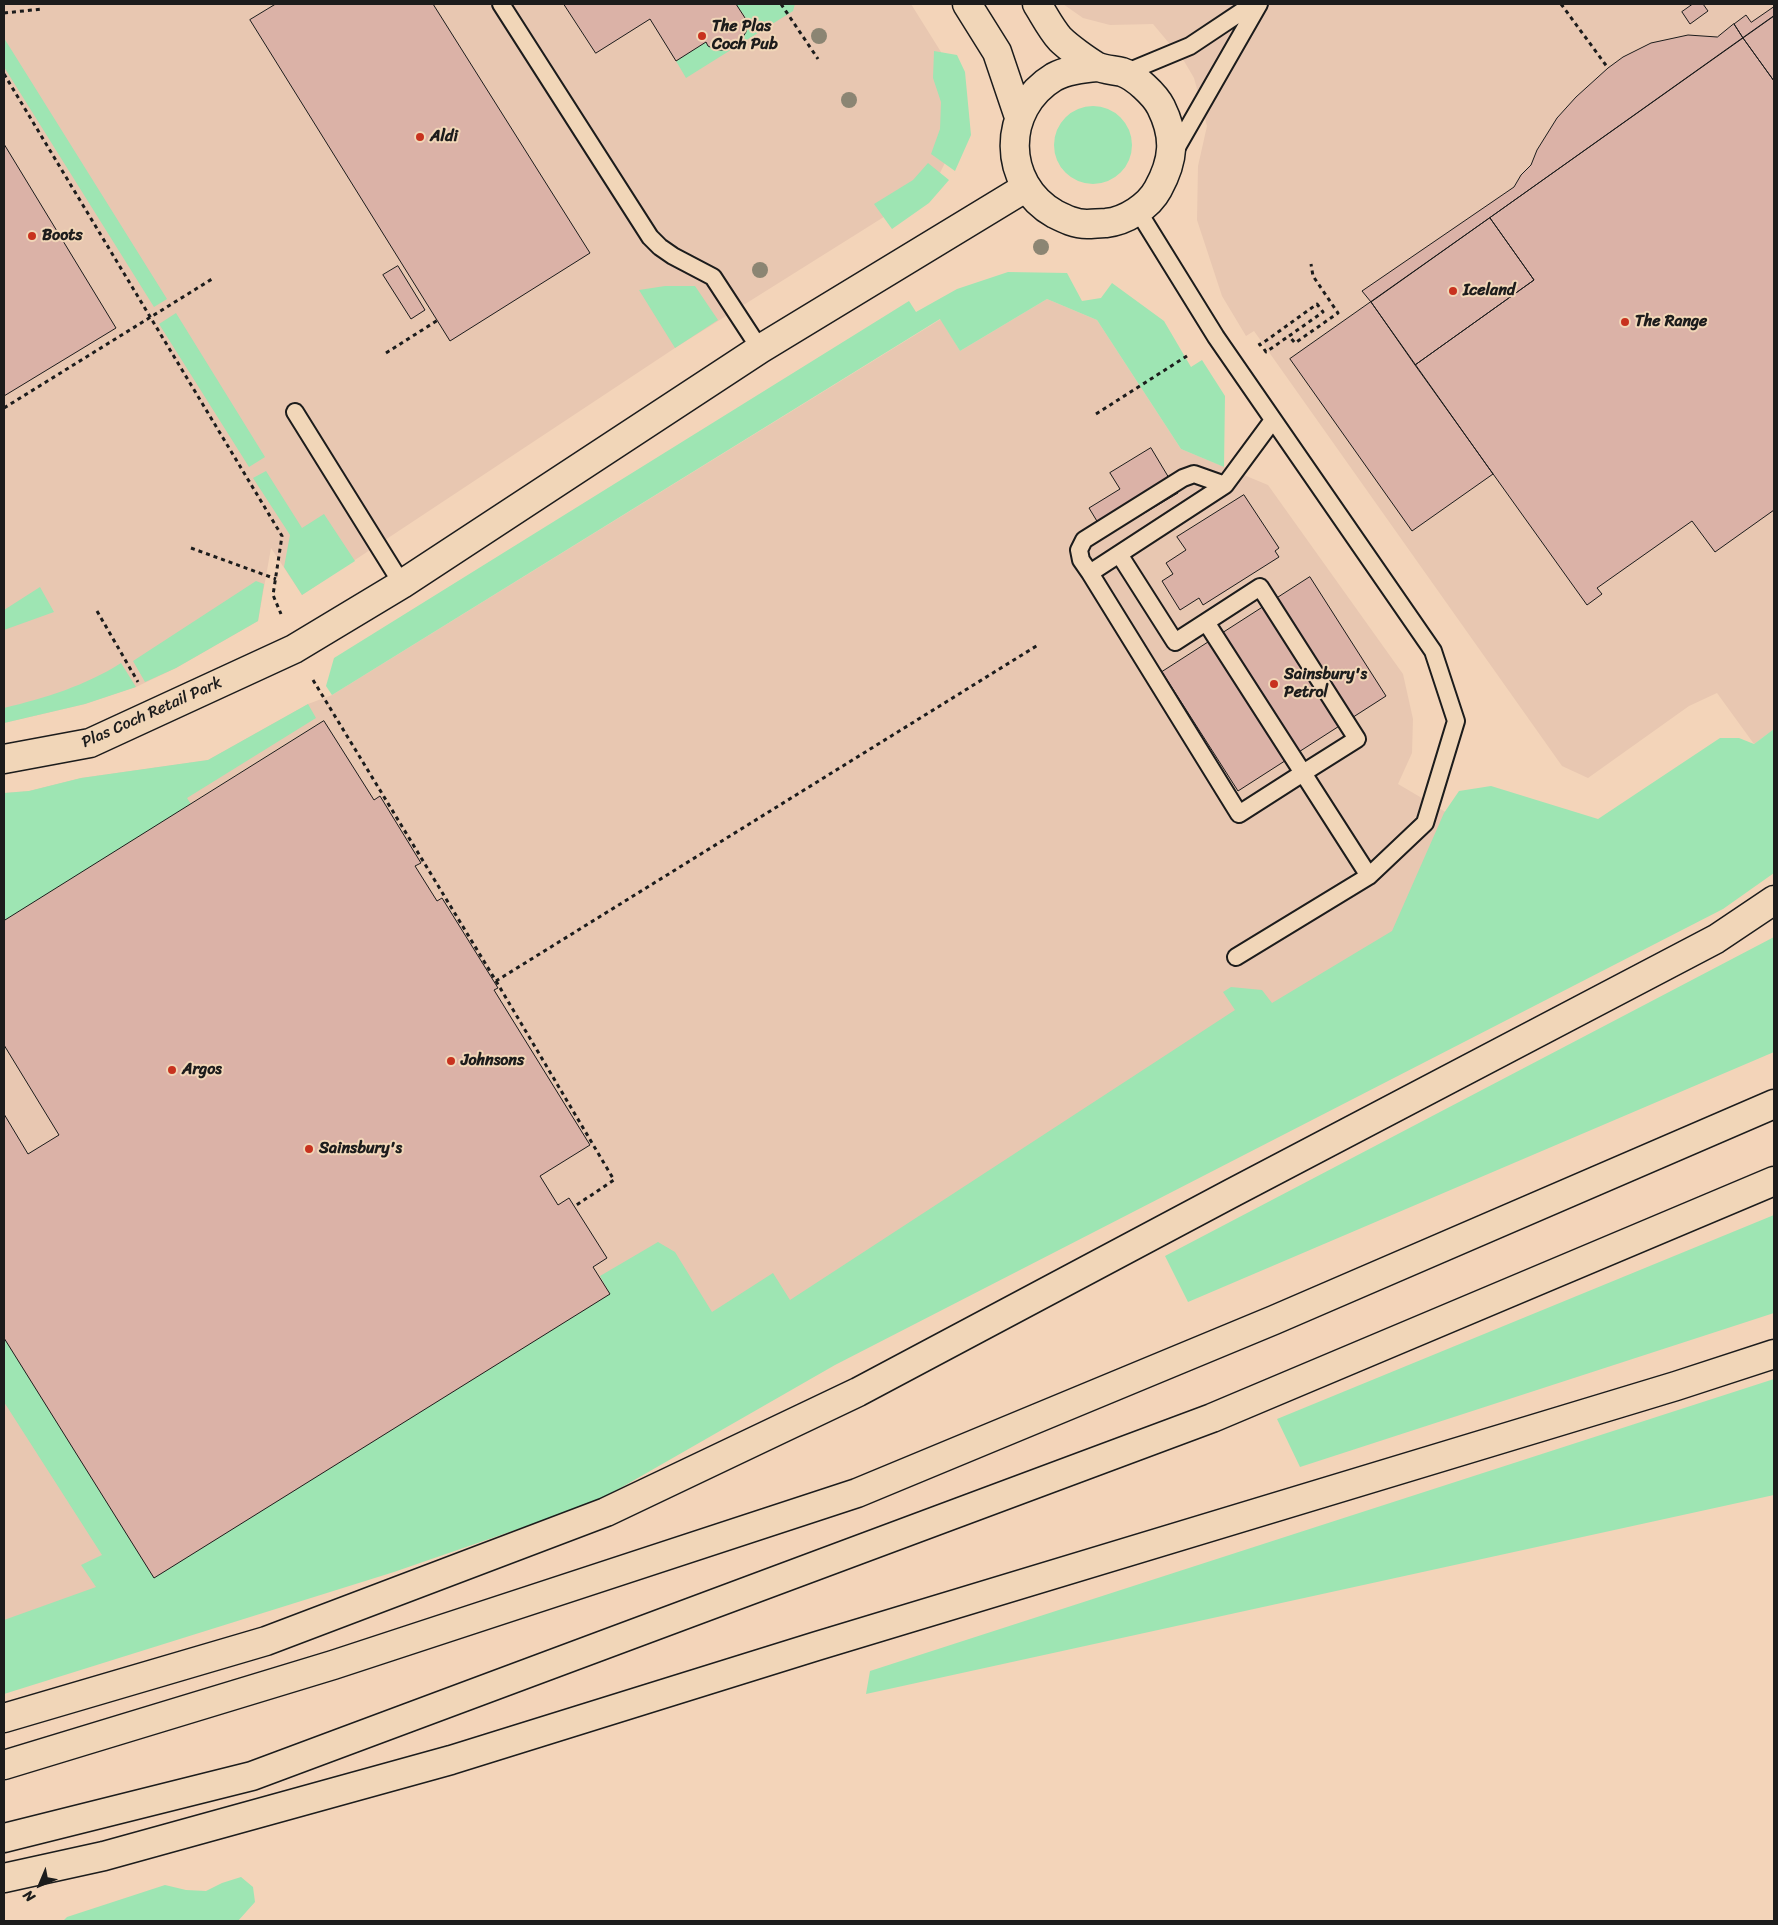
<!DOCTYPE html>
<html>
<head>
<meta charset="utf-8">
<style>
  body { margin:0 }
  #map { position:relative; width:1778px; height:1925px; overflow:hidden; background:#f3d4b9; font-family:Sriracha,sans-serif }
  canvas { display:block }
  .frame { position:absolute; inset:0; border:5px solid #1c1c1c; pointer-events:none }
  .north { position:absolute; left:15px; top:1860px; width:50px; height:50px; -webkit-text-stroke:4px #f1d6b8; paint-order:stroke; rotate:225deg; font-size:14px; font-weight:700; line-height:20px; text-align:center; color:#1c1c1c }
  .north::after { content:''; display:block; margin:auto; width:18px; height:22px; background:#1c1c1c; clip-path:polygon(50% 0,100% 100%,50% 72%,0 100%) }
</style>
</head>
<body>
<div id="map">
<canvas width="1778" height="1925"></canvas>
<div class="frame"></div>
<div class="north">N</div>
</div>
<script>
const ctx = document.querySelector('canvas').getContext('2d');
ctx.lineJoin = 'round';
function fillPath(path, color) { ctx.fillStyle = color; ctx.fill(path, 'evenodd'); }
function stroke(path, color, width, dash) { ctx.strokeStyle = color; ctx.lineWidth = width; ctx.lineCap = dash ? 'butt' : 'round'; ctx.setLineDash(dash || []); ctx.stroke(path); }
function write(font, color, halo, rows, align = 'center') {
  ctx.font = font + ' Sriracha,sans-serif'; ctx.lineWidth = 4; ctx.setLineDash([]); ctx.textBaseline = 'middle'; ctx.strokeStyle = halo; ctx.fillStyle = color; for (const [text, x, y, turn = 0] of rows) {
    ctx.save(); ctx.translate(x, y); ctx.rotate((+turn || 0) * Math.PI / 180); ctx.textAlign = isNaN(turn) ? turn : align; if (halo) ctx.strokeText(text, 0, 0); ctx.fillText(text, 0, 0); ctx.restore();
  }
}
const built = new Path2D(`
  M 4,4 L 911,4 L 941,52 L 956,140 L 940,173 L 922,193 L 675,348 L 302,595 L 271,548 L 258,621 L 176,668 L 136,687 L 85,704 L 4,723 Z
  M 1063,4 L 1774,4 L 1774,729 L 1773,730 L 1754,744 L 1717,693 L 1689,706 L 1588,778 L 1562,766 L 1254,331 L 1246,336 L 1222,296 L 1197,220 L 1198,166 L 1207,126 L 1194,78 L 1184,61 L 1153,24 L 1110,25 L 1083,18 Z
  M 1047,299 L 1097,320 L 1181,449 L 1268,485 L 1403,674 L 1413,719 L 1412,753 L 1398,784 L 1471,827 L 1548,937 L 567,1469 L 4,1659 L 4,793 L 29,791 L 81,778 L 208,760 L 308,704 L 332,695 L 941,319 L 960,351 Z`);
const green = new Path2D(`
  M 736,4 L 795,4 L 793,11 L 686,78 L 676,61 L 706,42 C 717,62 752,41 747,21 C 746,16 739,9 736,4 Z
  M 4,38 L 167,299 L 154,307 L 4,67 Z
  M 934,51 L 957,55 L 965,72 L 971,135 L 955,171 L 931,154 L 940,129 L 941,102 L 933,78 Z
  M1054 145a39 39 0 1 1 78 0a39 39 0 1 1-78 0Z
  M 928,163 L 949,180 L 929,203 L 892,229 L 874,204 L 913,180 Z
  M 1008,272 L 1067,273 L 1082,301 L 1101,298 L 1112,283 L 1164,321 L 1191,367 L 1202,360 L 1225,396 L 1224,467 L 1181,449 L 1097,320 L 1047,299 L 960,351 L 940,319 L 332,695 L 326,686 L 334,658 L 909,301 L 916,312 L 957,289 Z
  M 665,286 L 695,286 L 718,320 L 675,348 L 639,290 Z
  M 176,313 L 265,457 L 249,467 L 159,324 Z
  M 266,471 L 302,528 L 324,514 L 355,561 L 302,595 L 284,567 L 290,535 L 253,478 Z
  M 256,581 L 264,584 L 258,621 L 176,668 L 145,682 L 133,661 Z
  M 40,587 L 54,612 L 4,630 L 4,610 Z
  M 121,663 L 136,687 L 85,704 L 4,723 L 4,708 C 45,698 85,686 121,663 Z
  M 308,704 L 316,718 L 187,798 L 191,804 L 4,921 L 4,793 L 29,791 L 81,778 L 208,760 Z
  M 1774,729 L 1774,873 L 1723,909 L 835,1365 L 596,1502 L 394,1572 L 4,1694 L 4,1620 L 96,1587 L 81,1565 L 102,1555 L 4,1402 L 4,1338 L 154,1578 L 610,1294 L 600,1276 L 658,1242 L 675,1252 L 712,1312 L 773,1273 L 790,1300 L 1235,1010 L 1223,992 L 1231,987 L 1262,990 L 1272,1003 L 1392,931 L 1444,813 L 1459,791 L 1491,786 L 1598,819 L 1720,738 L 1739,738 L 1754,744 Z
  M 1774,937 L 1774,1052 L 1188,1302 L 1165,1256 Z
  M 1774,1215 L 1774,1313 L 1300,1467 L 1277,1419 Z
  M 1774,1379 L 1774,1495 L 866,1694 L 870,1671 Z
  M 241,1877 L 253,1887 L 255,1902 L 238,1921 L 63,1921 L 67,1917 L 165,1885 L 186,1890 L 206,1891 L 222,1883 Z`);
const building = new Path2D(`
  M 276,4 L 433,4 L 590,253 L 450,341 L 250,20 Z
  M 564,4 L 736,4 L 747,21 L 746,32 L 741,40 L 733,46 L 724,50 L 716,50 L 708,46 L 706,42 L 676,61 L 650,19 L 596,53 Z
  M 1693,4 L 1703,4 L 1708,11 L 1690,24 L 1682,12 Z
  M 1774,7 L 1774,16 L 1743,38 L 1734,24 L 1746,15 L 1751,22 Z
  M 1774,16 L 1774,81 L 1743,38 Z
  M 1734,24 L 1743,38 L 1371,302 L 1362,291 L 1514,187 L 1521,175 L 1531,165 L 1537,150 L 1557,118 L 1576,97 L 1608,68 L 1623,57 L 1651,43 L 1688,35 L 1717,37 Z
  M 1743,38 L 1774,81 L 1774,510 L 1715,552 L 1692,521 L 1597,588 L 1602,594 L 1587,605 L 1415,365 L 1534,280 L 1490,218 Z
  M 4,144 L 116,328 L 4,396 Z
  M 1490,218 L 1534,280 L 1415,365 L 1371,302 Z
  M 398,266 L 425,310 L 411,319 L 383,275 Z
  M 1371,302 L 1493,474 L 1412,531 L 1290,359 Z
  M 1151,448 L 1178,493 L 1106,536 L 1089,508 L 1120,489 L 1110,473 Z
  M 1244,495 L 1279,548 L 1275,551 L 1279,557 L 1203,605 L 1199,598 L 1180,610 L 1162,581 L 1173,574 L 1166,563 L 1186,550 L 1177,537 Z
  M 1310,577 L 1386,696 L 1238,791 L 1162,672 Z
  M 324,721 L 374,800 L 380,796 L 421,863 L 415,866 L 437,901 L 442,898 L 498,988 L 494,990 L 590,1145 L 540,1176 L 558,1205 L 569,1198 L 607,1258 L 593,1267 L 610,1294 L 154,1578 L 4,1338 L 4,1114 L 28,1154 L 59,1135 L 4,1045 L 4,921 Z`);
const path = new Path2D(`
  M 781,4 L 818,59
  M 1561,4 L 1608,68
  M 4,13 L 42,9
  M 4,74 L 282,536 L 273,595 L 281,614
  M 1259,343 L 1260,345 L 1317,304 L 1323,312 L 1289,336 L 1295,343 L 1338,313 L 1313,276 L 1311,264
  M 1264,349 L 1266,352 L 1289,336
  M 386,353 L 438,320
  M 4,408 L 212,279
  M 1096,414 L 1190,354
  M 191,548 L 276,579
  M 97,611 L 138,682
  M 313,680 L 496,981 L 1038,645
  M 496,981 L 614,1180 L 575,1206`);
const lane = new Path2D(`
  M 501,4 L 650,237 L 660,247 L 673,256 L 713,277 L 760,349
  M 1125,73 L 1190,46 L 1253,4
  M 1173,154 L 1259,4
  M 1138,211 L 1216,337 L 1433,651 L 1456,721 L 1425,823 L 1369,876 L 1236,957
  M 295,412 L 402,584
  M 1273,420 L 1225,485 L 1090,573 L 1239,814 L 1303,773 L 1369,876
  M 1119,554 L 1175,642 L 1206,622 L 1303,773 L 1357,739 L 1260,587 L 1206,622
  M 1090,573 L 1081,560 L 1079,550 L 1084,540 L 1183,478 L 1194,474 L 1225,485`);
const street = new Path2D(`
  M 967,4 L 997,52 L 1019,117
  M 1037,4 C 1044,15 1051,29 1060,39 C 1068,47 1086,60 1096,66 C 1104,70 1114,70 1122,72 C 1135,76 1155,95 1161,107 C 1176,137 1174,160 1158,189 C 1149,206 1126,221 1106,223 C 1100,223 1093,224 1087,224 C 1075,224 1065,219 1055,214 C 1002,184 1001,109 1054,77 C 1067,70 1083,68 1098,67
  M 4,759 L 90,743 L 294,649 L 402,584 L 760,349 L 1025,188`);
const highway = new Path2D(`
  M 4,1718 L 266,1641 L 606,1512 L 858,1392 L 1232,1193 L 1716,939 L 1774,900
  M 4,1765 L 333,1665 L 857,1493 L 1274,1320 L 1774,1104
  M 4,1838 L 252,1776 L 1212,1418 L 1774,1181
  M 4,1878 L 104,1856 L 451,1760 L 817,1646 L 1676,1386 L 1774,1354`);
const trees = [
  [819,36],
  [849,100],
  [1041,247],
  [760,270]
];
const markers = [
  [702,36,5,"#c8321e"],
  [420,137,5,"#c8321e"],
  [32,236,5,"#c8321e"],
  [1453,291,5,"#c8321e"],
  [1625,322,5,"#c8321e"],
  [1274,684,5,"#c8321e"],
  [451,1061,5,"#c8321e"],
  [172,1070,5,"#c8321e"],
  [309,1149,5,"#c8321e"]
];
const poiNames = [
  ["The Plas",712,27],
  ["Coch Pub",712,45],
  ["Aldi",430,137],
  ["Boots",42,236],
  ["Iceland",1463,291],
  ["The Range",1635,322],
  ["Sainsbury's",1284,675],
  ["Petrol",1284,693],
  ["Johnsons",461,1061],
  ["Argos",182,1070],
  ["Sainsbury's",319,1149]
];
const streetNames = [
  ["Plas Coch Retail Park",152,713,-24]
];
fillPath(built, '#e8c7b1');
fillPath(green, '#9ee5b3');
fillPath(building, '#dbb2a7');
stroke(building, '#1c1c1c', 1);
stroke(lane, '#1c1c1c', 20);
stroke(street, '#1c1c1c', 31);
stroke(highway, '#1c1c1c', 31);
stroke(path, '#1c1c1c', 3, [4, 4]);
stroke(lane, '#f1d6b8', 16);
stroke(street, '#f1d6b8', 28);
stroke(highway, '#f1d6b8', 28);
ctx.fillStyle = '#8b8573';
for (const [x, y] of trees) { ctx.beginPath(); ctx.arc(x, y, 8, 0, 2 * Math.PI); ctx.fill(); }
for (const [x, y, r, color] of markers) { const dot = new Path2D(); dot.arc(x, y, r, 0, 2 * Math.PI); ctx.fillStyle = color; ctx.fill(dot); stroke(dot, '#f1d6b8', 2); }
write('bold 16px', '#1c1c1c', '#f1d6b8', poiNames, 'left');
write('16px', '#1c1c1c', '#f1d6b8', streetNames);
</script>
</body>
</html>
